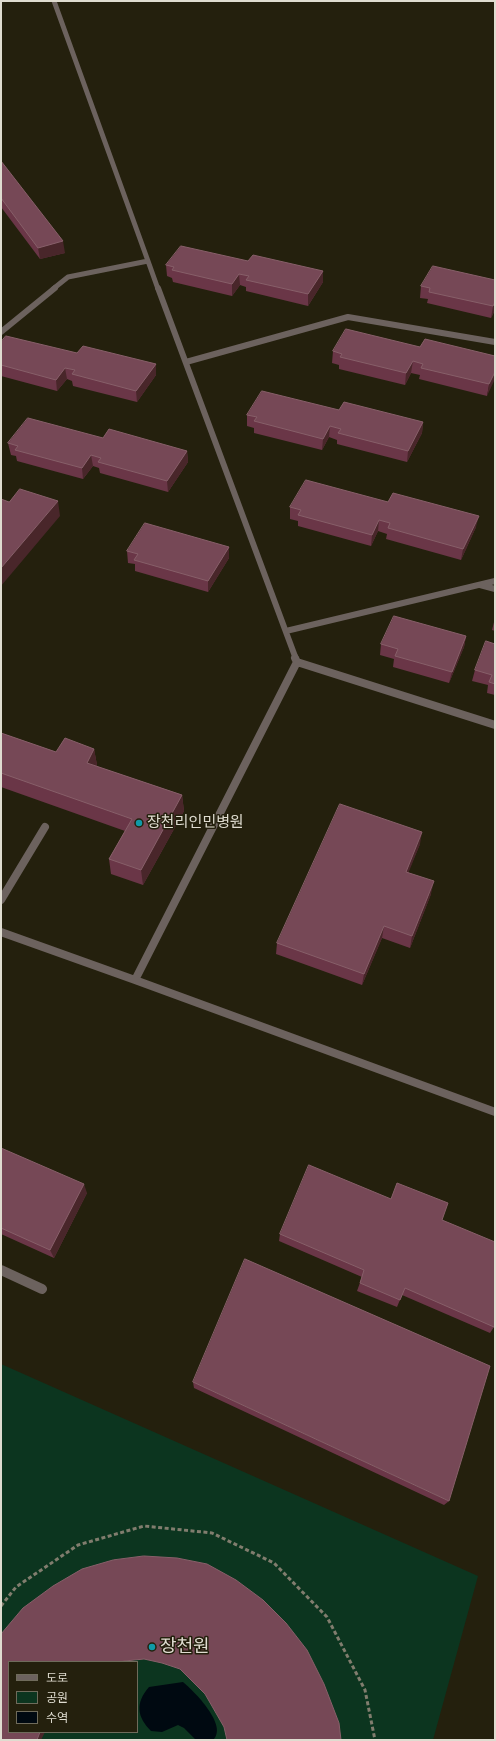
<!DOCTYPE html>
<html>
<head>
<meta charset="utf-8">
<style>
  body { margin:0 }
  #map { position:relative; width:496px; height:1741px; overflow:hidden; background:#24200d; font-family:Signika,"Noto Sans KR",sans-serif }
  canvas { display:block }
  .frame { position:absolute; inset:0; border:2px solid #dfdcd0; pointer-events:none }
  .legend { position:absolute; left:8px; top:1661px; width:130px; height:72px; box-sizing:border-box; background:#24200d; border:1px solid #6f6b5b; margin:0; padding:5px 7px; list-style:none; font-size:12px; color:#dfdcd0 }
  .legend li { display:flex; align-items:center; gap:8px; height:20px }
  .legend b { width:20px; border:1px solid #6f6b5b }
</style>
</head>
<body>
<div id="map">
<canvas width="496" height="1741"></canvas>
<div class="frame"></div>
<ul class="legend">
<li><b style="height:5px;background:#6c625e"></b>도로</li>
<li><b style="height:11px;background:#0c351f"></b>공원</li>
<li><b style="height:11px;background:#000911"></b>수역</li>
</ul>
</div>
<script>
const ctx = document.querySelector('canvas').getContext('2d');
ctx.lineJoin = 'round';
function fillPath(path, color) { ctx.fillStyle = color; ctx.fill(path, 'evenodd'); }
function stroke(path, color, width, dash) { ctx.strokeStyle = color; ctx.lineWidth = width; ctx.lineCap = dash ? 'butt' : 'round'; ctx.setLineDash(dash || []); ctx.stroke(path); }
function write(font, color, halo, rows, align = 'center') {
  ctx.font = font + ' Signika,"Noto Sans KR",sans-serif'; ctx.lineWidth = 3; ctx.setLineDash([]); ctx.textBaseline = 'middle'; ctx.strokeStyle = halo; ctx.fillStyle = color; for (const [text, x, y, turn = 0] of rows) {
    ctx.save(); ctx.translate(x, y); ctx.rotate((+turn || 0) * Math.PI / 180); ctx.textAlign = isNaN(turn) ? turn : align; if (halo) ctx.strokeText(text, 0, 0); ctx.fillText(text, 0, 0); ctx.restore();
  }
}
const green = new Path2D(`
  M 1,1364 L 478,1576 L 433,1740 L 1,1740 ZM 9,1662 L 137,1662 L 137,1732 L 9,1732 Z`);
const water = new Path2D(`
  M 183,1682 C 194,1691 229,1726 213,1740 L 196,1740 L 184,1728 L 178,1725 L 162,1732 L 151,1731 C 137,1717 135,1703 149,1687 Z`);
const path = new Path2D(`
  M 1,1606 L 16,1587 L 78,1545 L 144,1526 L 212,1533 L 274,1563 L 327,1617 L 365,1690 L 375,1740`);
const minorFar3 = new Path2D(`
  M 54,1 L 148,261
  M 53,289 L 68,277 L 148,261 L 158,289`);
const minorFar2 = new Path2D(`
  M 158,288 L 296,659
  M 1,332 L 55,288
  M 186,362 L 348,317 L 495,342
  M 480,585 L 495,589
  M 286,631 L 495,581`);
const minorFar1 = new Path2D(`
  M 295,658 L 297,662 L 135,980 L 495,1112
  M 297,662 L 495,725
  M 1,900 L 45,827
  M 1,932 L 135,980`);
const minor = new Path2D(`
  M 1,1270 L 42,1289`);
const wall = new Path2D(`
  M 1,161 L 65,253 L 40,259 L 1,207 Z
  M 248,261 L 323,271 L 323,282 L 308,306 L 246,291 L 246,287 L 240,285 L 232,296 L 173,282 L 172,278 L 167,276 L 166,265 Z
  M 495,280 L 495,310 L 491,318 L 427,303 L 428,299 L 420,298 L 421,286 Z
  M 1,342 L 77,353 L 156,364 L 156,375 L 137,402 L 73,386 L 72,381 L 67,379 L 57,391 L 1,376 Z
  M 420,347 L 495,356 L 487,396 L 419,379 L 420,375 L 411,373 L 405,385 L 339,369 L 339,365 L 332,363 L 333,351 Z
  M 339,410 L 423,422 L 422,433 L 407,462 L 337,444 L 337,440 L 329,437 L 322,450 L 254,433 L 254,428 L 247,426 L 247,415 Z
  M 103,438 L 187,451 L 188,462 L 168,492 L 100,473 L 99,468 L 93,466 L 83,479 L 17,461 L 16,456 L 11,455 L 8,443 Z
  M 290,507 L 476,527 L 461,560 L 386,539 L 387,534 L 378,531 L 371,546 L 298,526 L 298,521 L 290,519 Z
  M 229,547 L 229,558 L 208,592 L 135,571 L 135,564 L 128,563 L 127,551 Z
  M 495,618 L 495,631 L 492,630 Z
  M 466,636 L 464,647 L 449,683 L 393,667 L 394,659 L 380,655 L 381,644 Z
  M 495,644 L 495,695 L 487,693 L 488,685 L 472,681 L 475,670 Z
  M 1,733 L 56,752 L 94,749 L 97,765 L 96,766 L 182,795 L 184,811 L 143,885 L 111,874 L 109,859 L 125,831 L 1,787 Z
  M 420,844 L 408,872 L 431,894 L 410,948 L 382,938 L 362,985 L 276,954 L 277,943 Z
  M 1,1148 L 87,1193 L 54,1258 L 1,1234 Z
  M 391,1199 L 442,1220 L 494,1327 L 490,1333 L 402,1295 L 397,1307 L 357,1291 L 362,1277 L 279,1241 L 280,1234 Z
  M 193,1382 L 449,1501 L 444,1505 L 194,1388 Z`);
const shadedWall = new Path2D(`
  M 63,241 L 65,253 L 40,259 L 38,248 Z
  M 323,271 L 323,282 L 308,306 L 308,294 Z
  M 239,274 L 240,285 L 232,296 L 232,284 Z
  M 495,302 L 495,310 L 491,318 L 493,306 Z
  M 413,361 L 411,373 L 405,385 L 406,373 Z
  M 156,364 L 156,375 L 137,402 L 136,391 Z
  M 65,368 L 67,379 L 57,391 L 56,380 Z
  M 495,372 L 495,379 L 487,396 L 489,384 Z
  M 423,422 L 422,433 L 407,462 L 408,451 Z
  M 330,426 L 329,437 L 322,450 L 323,439 Z
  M 187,451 L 188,462 L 168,492 L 167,481 Z
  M 91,455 L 93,466 L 83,479 L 82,468 Z
  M 58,501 L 60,516 L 1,586 L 1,568 Z
  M 479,516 L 476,527 L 461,560 L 463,549 Z
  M 379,520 L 378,531 L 371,546 L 372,535 Z
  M 229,547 L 229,558 L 208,592 L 208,581 Z
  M 466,636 L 464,647 L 449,683 L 452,672 Z
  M 94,749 L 97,765 L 89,779 L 87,763 Z
  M 182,795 L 184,811 L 143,885 L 141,870 Z
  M 422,832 L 420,844 L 404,884 L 406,872 Z
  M 434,881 L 431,894 L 410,948 L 412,936 Z
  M 384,926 L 382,938 L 362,985 L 364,974 Z
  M 84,1184 L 87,1193 L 54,1258 L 50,1250 Z
  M 40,1732 L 45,1732 L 41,1740 L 37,1740 Z`);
const building = new Path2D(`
  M 1,161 L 63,241 L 38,248 L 1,198 Z
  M 181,246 L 248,261 L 253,255 L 323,271 L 308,294 L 246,280 L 249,276 L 239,274 L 232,284 L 172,270 L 174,267 L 166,265 Z
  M 433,266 L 495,280 L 495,302 L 493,306 L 429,292 L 430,288 L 421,286 Z
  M 346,329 L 420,347 L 425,339 L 495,356 L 495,372 L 489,384 L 421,368 L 423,364 L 413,361 L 406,373 L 340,357 L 342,354 L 333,351 Z
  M 6,336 L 77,353 L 83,346 L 156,364 L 136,391 L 72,374 L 75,370 L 65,368 L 56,380 L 1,365 L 1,342 Z
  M 262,391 L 339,410 L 344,402 L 423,422 L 408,451 L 338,433 L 341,429 L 330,426 L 323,439 L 254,421 L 257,417 L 247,415 Z
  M 28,418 L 103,438 L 109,429 L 187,451 L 167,481 L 98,462 L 101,458 L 91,455 L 82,468 L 15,450 L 18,446 L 8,443 Z
  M 306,480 L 388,502 L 393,493 L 479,516 L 463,549 L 388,528 L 390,523 L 379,520 L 372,535 L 298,515 L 301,510 L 290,507 Z
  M 20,489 L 58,501 L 1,568 L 1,499 L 9,502 Z
  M 145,523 L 229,547 L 208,581 L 134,560 L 138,554 L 127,551 Z
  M 394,616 L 466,636 L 452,672 L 395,656 L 398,649 L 381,644 Z
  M 486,641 L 495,644 L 495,684 L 489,682 L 492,675 L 475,670 Z
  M 1,733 L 56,752 L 65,738 L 94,749 L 87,763 L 182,795 L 141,870 L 109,859 L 132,819 L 1,773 Z
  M 340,804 L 422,832 L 406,872 L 434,881 L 412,936 L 384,926 L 364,974 L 277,943 Z
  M 1,1148 L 84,1184 L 50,1250 L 1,1228 Z
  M 309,1165 L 391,1199 L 397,1183 L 448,1203 L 442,1220 L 495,1242 L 495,1325 L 494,1327 L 405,1288 L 400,1300 L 360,1283 L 364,1270 L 280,1234 Z
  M 245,1259 L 490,1366 L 449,1501 L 193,1382 Z
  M 144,1556 L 177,1558 L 207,1564 L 236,1580 L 263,1600 L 286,1623 L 307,1650 L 324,1684 L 339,1723 L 341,1740 L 227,1740 L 224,1727 L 205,1694 L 180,1669 L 162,1663 L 144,1659 L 125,1661 L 119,1662 L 9,1662 L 9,1732 L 40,1732 L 37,1740 L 1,1740 L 1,1634 L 23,1608 L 53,1586 L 82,1569 L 113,1560 Z`);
const markers = [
  [139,823,4,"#0f9aa8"],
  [152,1647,4,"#0f9aa8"]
];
const poiNames = [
  ["장천리인민병원",147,823]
];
const nearPoinames = [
  ["장천원",160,1647]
];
fillPath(green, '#0c351f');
fillPath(water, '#000911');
stroke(path, '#817d6e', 3, [4, 2.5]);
stroke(minorFar3, '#6c625e', 5);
stroke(minorFar2, '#6c625e', 6);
stroke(minorFar1, '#6c625e', 8);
stroke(minor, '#6c625e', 10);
fillPath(wall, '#6a3647');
fillPath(shadedWall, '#49262a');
fillPath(building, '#764856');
stroke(building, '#875f69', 1);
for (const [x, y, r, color] of markers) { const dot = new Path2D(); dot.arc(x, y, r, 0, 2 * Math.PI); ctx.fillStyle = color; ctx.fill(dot); stroke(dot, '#24200d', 1.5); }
write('15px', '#dfdcd0', '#24200d', poiNames, 'left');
write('18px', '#dfdcd0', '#24200d', nearPoinames, 'left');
</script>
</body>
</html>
